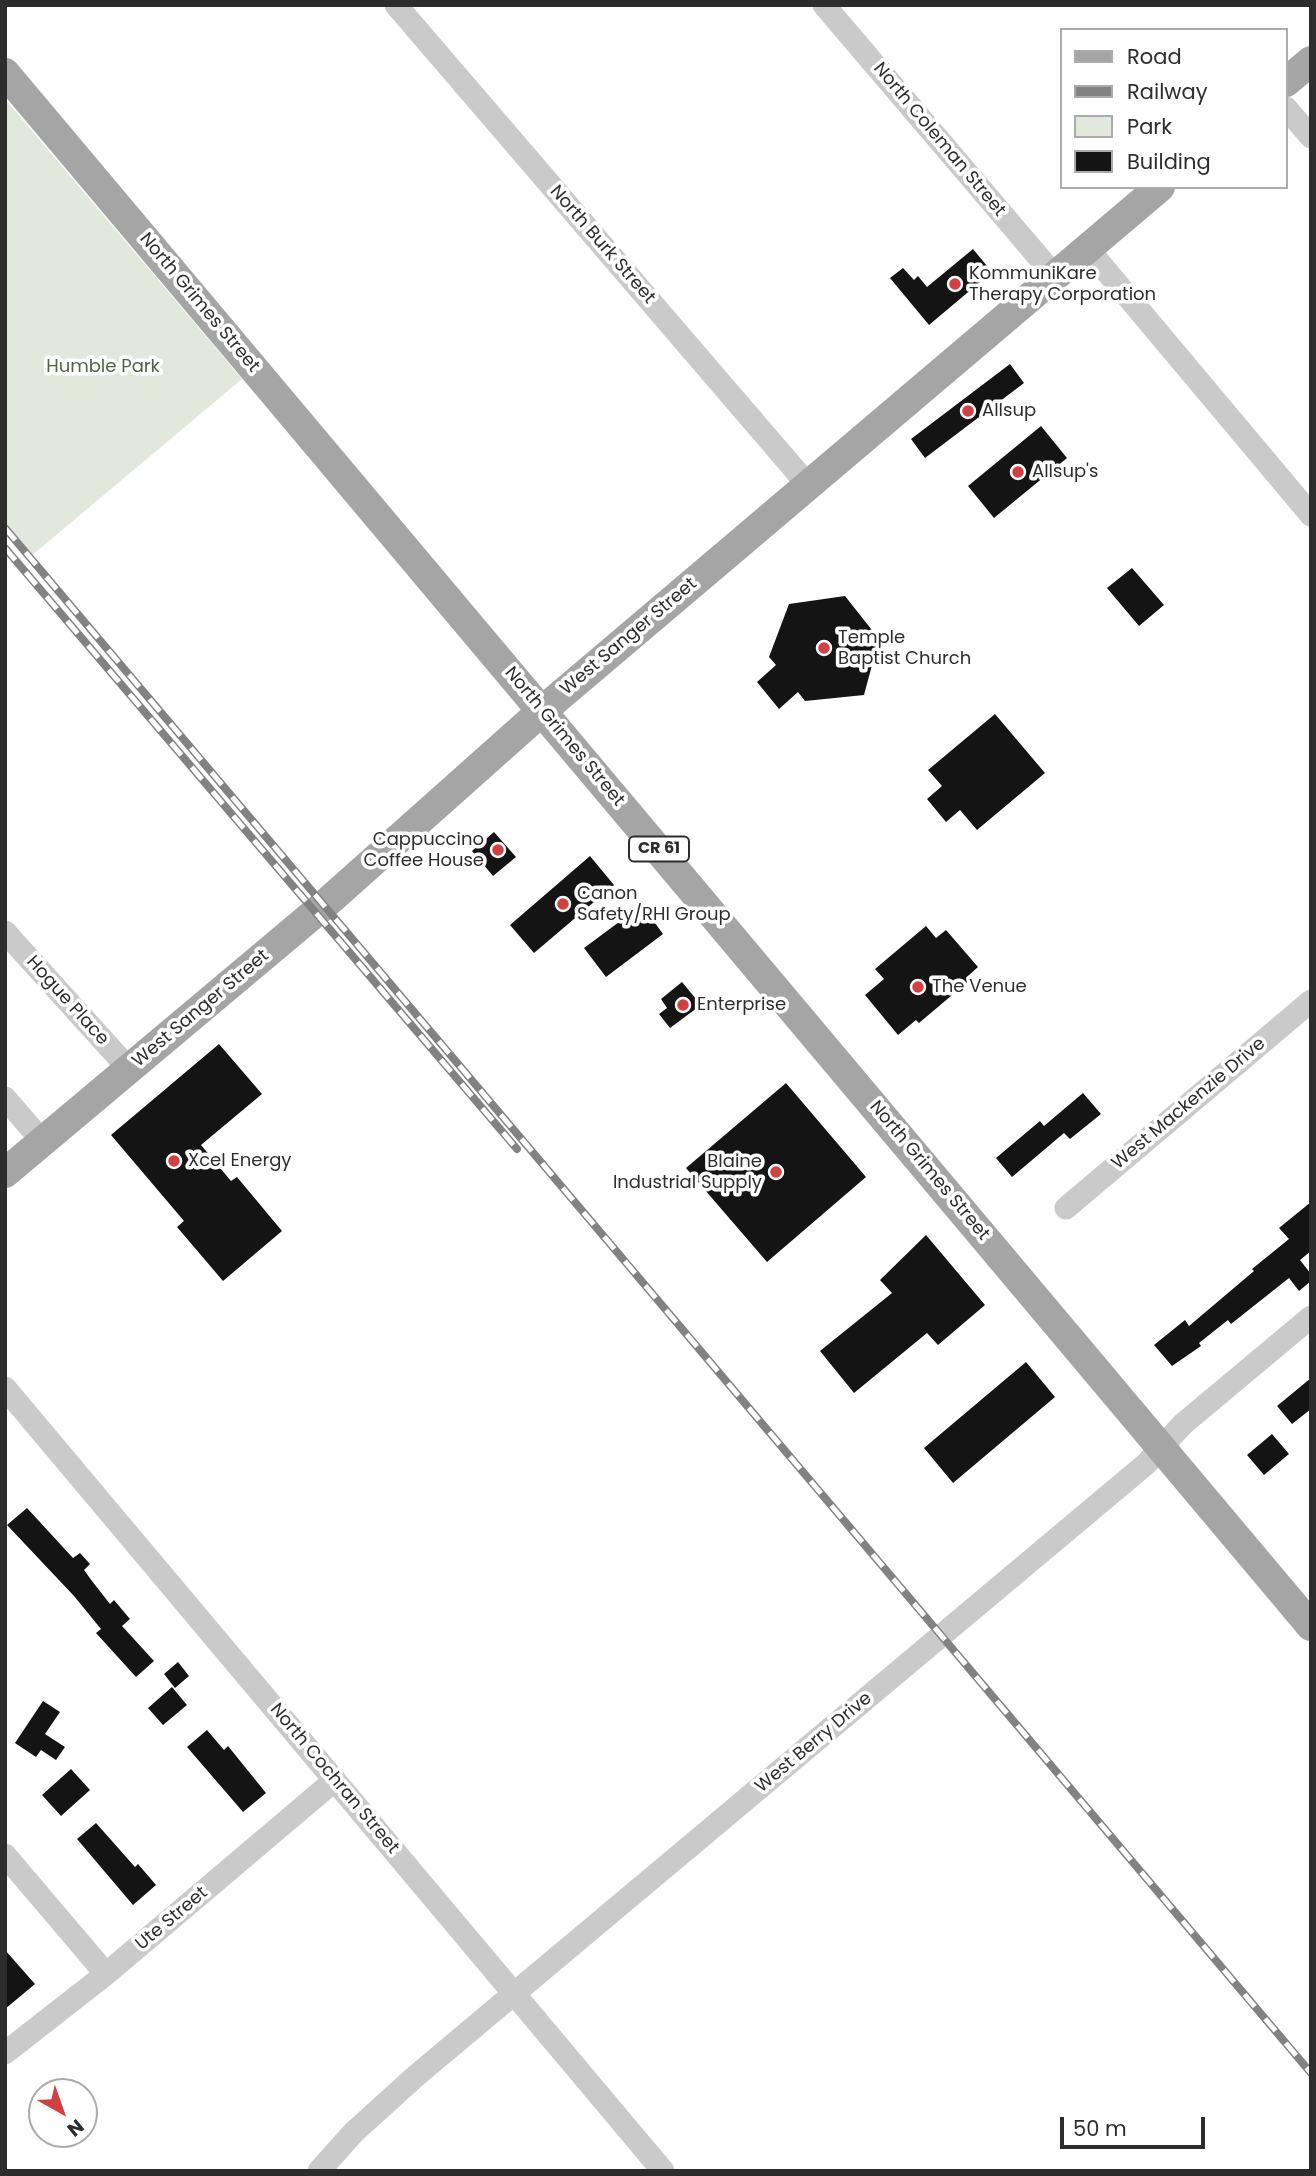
<!DOCTYPE html>
<html>
<head>
<meta charset="utf-8">
<style>
  body { margin:0 }
  #map { position:relative; width:1316px; height:2176px; overflow:hidden; background:#fff; font-family:Poppins,sans-serif }
  canvas { display:block }
  .frame { position:absolute; inset:0; border:7px solid #2d2d2d; pointer-events:none }
  .legend { position:absolute; left:1060px; top:28px; width:228px; height:161px; box-sizing:border-box; background:#fff; border:2px solid #ababab; margin:0; padding:9px 12px; list-style:none; font-size:21px; color:#2d2d2d }
  .legend li { display:flex; align-items:center; gap:14px; height:35px }
  .legend b { width:35px; border:2px solid #ababab }
  .north { position:absolute; left:28px; top:2078px; width:70px; height:70px; box-sizing:border-box; background:#fff; border:2px solid #ababab; border-radius:50%; rotate:140deg; font-size:19px; font-weight:700; line-height:28px; text-align:center; color:#2d2d2d }
  .north::after { content:''; display:block; margin:auto; width:24px; height:32px; background:#d24141; clip-path:polygon(50% 0,100% 100%,50% 72%,0 100%) }
  .scale { position:absolute; left:1060px; top:2117px; width:145px; height:32px; box-sizing:border-box; border:4px solid #2d2d2d; border-top:0; padding-left:9px; font-size:21px; line-height:24px; white-space:nowrap; color:#2d2d2d; -webkit-text-stroke:5px #fff; paint-order:stroke }
</style>
</head>
<body>
<div id="map">
<canvas width="1316" height="2176"></canvas>
<div class="frame"></div>
<ul class="legend">
<li><b style="height:9px;background:#a5a5a5"></b>Road</li>
<li><b style="height:9px;background:#828282"></b>Railway</li>
<li><b style="height:19px;background:#e2e9dc"></b>Park</li>
<li><b style="height:19px;background:#141414"></b>Building</li>
</ul>
<div class="north">N</div>
<div class="scale">50 m</div>
</div>
<script>
const ctx = document.querySelector('canvas').getContext('2d');
ctx.lineJoin = 'round';
function fillPath(path, color) { ctx.fillStyle = color; ctx.fill(path, 'evenodd'); }
function stroke(path, color, width, dash) { ctx.strokeStyle = color; ctx.lineWidth = width; ctx.lineCap = dash ? 'butt' : 'round'; ctx.setLineDash(dash || []); ctx.stroke(path); }
function write(font, color, halo, rows, align = 'center') {
  ctx.font = font + ' Poppins,sans-serif'; ctx.lineWidth = 7; ctx.setLineDash([]); ctx.textBaseline = 'middle'; ctx.strokeStyle = halo; ctx.fillStyle = color; for (const [text, x, y, turn = 0] of rows) {
    ctx.save(); ctx.translate(x, y); ctx.rotate((+turn || 0) * Math.PI / 180); ctx.textAlign = isNaN(turn) ? turn : align; if (halo) ctx.strokeText(text, 0, 0); ctx.fillText(text, 0, 0); ctx.restore();
  }
}
const green = new Path2D(`
  M 5,99 L 242,379 L 30,557 L 5,528 Z`);
const building = new Path2D(`
  M 973,249 L 992,272 L 929,325 L 890,278 L 903,268 L 914,280 L 918,276 L 927,287 Z
  M 1010,364 L 1024,383 L 925,458 L 911,439 Z
  M 1041,426 L 1067,458 L 994,518 L 968,486 Z
  M 1132,568 L 1164,605 L 1139,626 L 1107,588 Z
  M 845,596 L 879,639 L 864,695 L 805,701 L 798,692 L 779,709 L 757,682 L 776,665 L 769,657 L 789,604 Z
  M 995,714 L 1045,773 L 977,830 L 960,810 L 946,822 L 927,799 L 942,786 L 928,770 Z
  M 494,832 L 516,857 L 493,876 L 472,851 Z
  M 590,856 L 614,885 L 534,953 L 510,925 Z
  M 642,905 L 663,934 L 606,977 L 584,948 Z
  M 926,926 L 936,938 L 946,930 L 978,967 L 968,976 L 971,979 L 919,1023 L 916,1020 L 898,1035 L 865,995 L 884,979 L 875,969 Z
  M 682,982 L 701,1005 L 670,1028 L 659,1014 L 667,1008 L 661,999 Z
  M 219,1044 L 262,1094 L 201,1145 L 231,1181 L 237,1177 L 282,1231 L 223,1281 L 177,1227 L 184,1221 L 111,1135 Z
  M 786,1083 L 866,1177 L 767,1262 L 686,1168 Z
  M 1083,1093 L 1101,1114 L 1070,1139 L 1064,1133 L 1012,1177 L 996,1158 L 1040,1121 L 1044,1126 Z
  M 1311,1202 L 1311,1251 L 1300,1260 L 1311,1274 L 1311,1281 L 1299,1291 L 1289,1278 L 1231,1324 L 1228,1320 L 1199,1343 L 1201,1346 L 1172,1366 L 1154,1345 L 1185,1320 L 1189,1326 L 1254,1271 L 1252,1269 L 1289,1239 L 1279,1228 Z
  M 926,1235 L 985,1305 L 938,1345 L 927,1333 L 854,1393 L 820,1351 L 892,1293 L 880,1280 Z
  M 1026,1362 L 1055,1397 L 953,1483 L 924,1448 Z
  M 1311,1378 L 1311,1409 L 1292,1424 L 1277,1406 Z
  M 1272,1434 L 1289,1454 L 1264,1475 L 1247,1455 Z
  M 27,1508 L 73,1558 L 80,1553 L 90,1564 L 84,1570 L 92,1581 L 110,1604 L 114,1600 L 130,1619 L 122,1626 L 154,1661 L 136,1677 L 96,1633 L 101,1629 L 74,1596 L 7,1525 Z
  M 178,1662 L 189,1676 L 175,1688 L 164,1674 Z
  M 172,1687 L 187,1705 L 163,1725 L 148,1708 Z
  M 43,1701 L 60,1712 L 45,1734 L 65,1747 L 56,1760 L 41,1750 L 36,1757 L 15,1743 Z
  M 207,1730 L 224,1750 L 228,1746 L 266,1793 L 243,1812 L 187,1747 Z
  M 71,1769 L 90,1790 L 61,1816 L 42,1795 Z
  M 96,1823 L 135,1867 L 138,1864 L 156,1885 L 133,1905 L 77,1839 Z
  M 5,1950 L 35,1984 L 5,2009 Z`);
const minor = new Path2D(`
  M 396,5 L 808,485
  M 824,5 L 1054,275
  M 1286,108 L 1311,137
  M 1087,248 L 1311,515
  M 5,932 L 130,1070
  M 5,1098 L 43,1142
  M 1066,1208 L 1311,1001
  M 5,1388 L 663,2171
  M 5,1855 L 106,1974
  M 5,2053 L 106,1974 L 335,1780
  M 319,2171 L 354,2132 L 417,2075 L 1146,1464 L 1183,1424 L 1311,1317`);
const major = new Path2D(`
  M 5,73 L 1311,1626
  M 1286,82 L 1311,61
  M 5,1173 L 323,906 L 542,711 L 1160,187`);
const rail = new Path2D(`
  M 5,528 L 1311,2073
  M 5,548 L 517,1149`);
const markers = [
  [955,284,7,"#d24141"],
  [968,411,7,"#d24141"],
  [1018,472,7,"#d24141"],
  [824,648,7,"#d24141"],
  [498,850,7,"#d24141"],
  [563,904,7,"#d24141"],
  [918,987,7,"#d24141"],
  [683,1005,7,"#d24141"],
  [174,1161,7,"#d24141"],
  [776,1172,7,"#d24141"]
];
const shields = [
  [659,849,60]
];
const shieldNames = [
  ["CR 61",659,849]
];
const streetNames = [
  ["North Coleman Street",939,140,50],
  ["North Burk Street",602,245,49],
  ["North Grimes Street",199,303,50],
  ["West Sanger Street",629,637,-40],
  ["North Grimes Street",564,737,50],
  ["Hogue Place",67,1001,48],
  ["West Sanger Street",201,1009,-40],
  ["West Mackenzie Drive",1189,1104,-40],
  ["North Grimes Street",929,1171,50],
  ["West Berry Drive",814,1743,-40],
  ["North Cochran Street",334,1779,50],
  ["Ute Street",172,1919,-40]
];
const poiNames = [
  ["KommuniKare",969,274],
  ["Therapy Corporation",969,295],
  ["Allsup",982,411],
  ["Allsup's",1032,472],
  ["Temple",838,638],
  ["Baptist Church",838,659],
  ["Cappuccino",484,840,"right"],
  ["Coffee House",484,861,"right"],
  ["Canon",577,894],
  ["Safety/RHI Group",577,915],
  ["The Venue",932,987],
  ["Enterprise",697,1005],
  ["Xcel Energy",188,1161],
  ["Blaine",762,1162,"right"],
  ["Industrial Supply",762,1183,"right"]
];
const parkNames = [
  ["Humble Park",103,367]
];
fillPath(green, '#e2e9dc');
fillPath(building, '#141414');
stroke(minor, '#cacaca', 23);
stroke(major, '#a5a5a5', 30);
stroke(rail, '#828282', 8);
stroke(rail, '#fff', 5, [16]);
for (const [x, y, r, color] of markers) { const dot = new Path2D(); dot.arc(x, y, r, 0, 2 * Math.PI); ctx.fillStyle = color; ctx.fill(dot); stroke(dot, '#fff', 2.5); }
for (const [x, y, w] of shields) { const box = new Path2D(); box.roundRect(x - w / 2, y - 12.5, w, 25, 5); ctx.fillStyle = '#fff'; ctx.fill(box); stroke(box, '#2d2d2d', 2); }
write('bold 16px', '#2d2d2d', null, shieldNames);
write('18px', '#2d2d2d', '#fff', streetNames);
write('18px', '#2d2d2d', '#fff', poiNames, 'left');
write('18px', '#4e633f', '#fff', parkNames);
</script>
</body>
</html>
